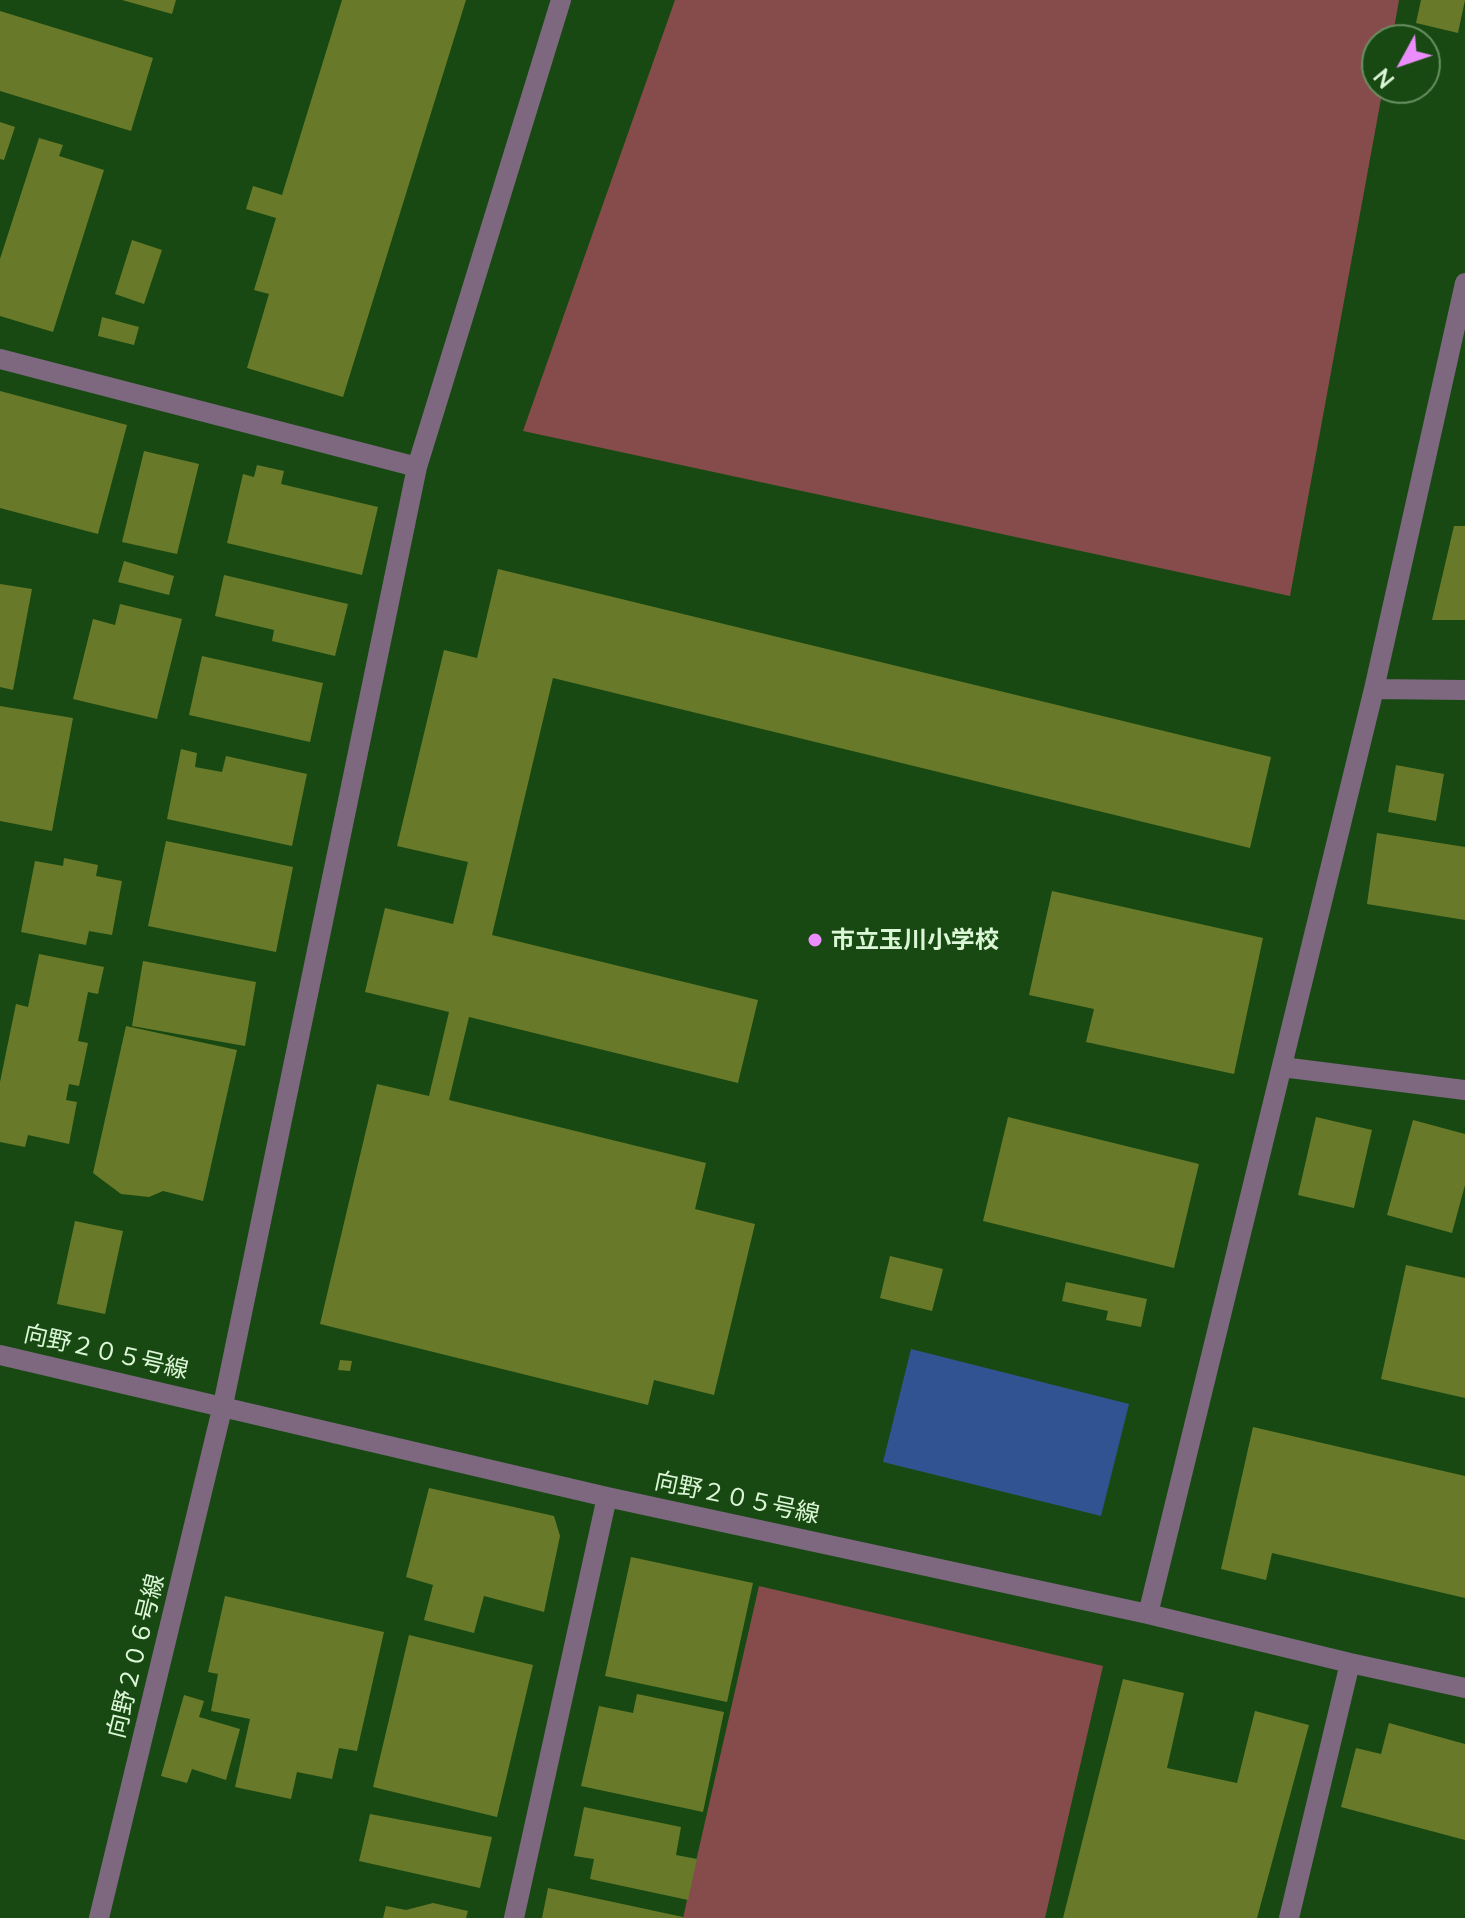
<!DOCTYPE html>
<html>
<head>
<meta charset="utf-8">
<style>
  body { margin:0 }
  #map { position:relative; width:1465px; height:1918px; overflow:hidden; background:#194912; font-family:Lato,sans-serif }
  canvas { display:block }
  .north { position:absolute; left:1361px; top:24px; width:80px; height:80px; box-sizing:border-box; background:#194912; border:2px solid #678f61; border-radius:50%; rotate:230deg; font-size:22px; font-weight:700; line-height:32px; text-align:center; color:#dcf7d7 }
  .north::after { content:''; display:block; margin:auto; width:28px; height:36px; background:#eb8dfc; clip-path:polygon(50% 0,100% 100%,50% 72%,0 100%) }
</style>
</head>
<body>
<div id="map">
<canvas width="1465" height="1918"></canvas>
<div class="north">N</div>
</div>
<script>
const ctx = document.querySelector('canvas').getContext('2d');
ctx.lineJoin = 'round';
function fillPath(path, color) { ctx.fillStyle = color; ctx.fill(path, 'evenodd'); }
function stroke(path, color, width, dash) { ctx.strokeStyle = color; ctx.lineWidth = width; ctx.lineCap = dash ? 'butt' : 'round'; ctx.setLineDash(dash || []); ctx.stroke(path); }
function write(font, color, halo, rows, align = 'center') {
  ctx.font = font + ' Lato,"Noto Sans JP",sans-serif'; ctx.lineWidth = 7; ctx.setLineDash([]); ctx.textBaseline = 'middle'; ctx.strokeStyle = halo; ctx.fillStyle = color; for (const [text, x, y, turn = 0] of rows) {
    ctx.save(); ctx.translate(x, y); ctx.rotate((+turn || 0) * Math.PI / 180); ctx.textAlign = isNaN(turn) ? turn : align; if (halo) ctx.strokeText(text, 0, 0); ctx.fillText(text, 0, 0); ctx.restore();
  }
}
const green = new Path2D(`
  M 675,0 L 1399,0 L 1392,40 L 1377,40 L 1377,88 L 1383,88 L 1290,596 L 523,431 Z
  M 759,1586 L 1103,1666 L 1045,1918 L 683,1918 Z`);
const water = new Path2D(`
  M 911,1349 L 1129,1404 L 1101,1516 L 883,1462 Z`);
const building = new Path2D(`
  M 122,0 L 176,0 L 172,14 Z
  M 342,0 L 466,0 L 343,397 L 247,368 L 269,294 L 254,290 L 276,218 L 246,209 L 253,186 L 282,195 Z
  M 1421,0 L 1465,0 L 1458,33 L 1416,23 Z
  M 0,11 L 153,58 L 131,131 L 0,91 Z
  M 0,122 L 15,127 L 4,160 L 0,159 Z
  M 39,138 L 63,145 L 59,156 L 104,170 L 53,332 L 0,316 L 0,259 Z
  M 132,240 L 162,250 L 144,304 L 115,294 Z
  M 102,317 L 139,327 L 134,345 L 98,336 Z
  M 0,391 L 127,425 L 98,534 L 0,508 Z
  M 144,451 L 199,464 L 177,554 L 122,542 Z
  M 257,465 L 284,471 L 281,484 L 378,507 L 362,575 L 227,543 L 243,474 L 254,477 Z
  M 1454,526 L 1465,526 L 1465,620 L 1432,620 Z
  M 124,561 L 174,576 L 169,595 L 118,582 Z
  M 498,569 L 1271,757 L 1250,848 L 553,678 L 492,935 L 758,1000 L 738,1083 L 469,1017 L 449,1100 L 706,1163 L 695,1209 L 755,1224 L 714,1395 L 654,1380 L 648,1405 L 320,1324 L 377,1084 L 429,1096 L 449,1012 L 365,992 L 385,908 L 453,924 L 468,862 L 397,846 L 444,650 L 477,658 Z
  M 224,575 L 348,604 L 335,656 L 272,641 L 274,630 L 215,616 Z
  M 0,584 L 32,589 L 13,690 L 0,687 Z
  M 120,604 L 182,619 L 157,719 L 73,699 L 93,619 L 115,625 Z
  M 202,656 L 323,683 L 310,742 L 189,715 Z
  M 0,706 L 73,718 L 52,831 L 0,821 Z
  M 181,749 L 197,753 L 195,767 L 222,772 L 226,756 L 307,774 L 292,846 L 167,819 Z
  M 1396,765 L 1444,774 L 1436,821 L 1388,812 Z
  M 1377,833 L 1465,847 L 1465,920 L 1367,904 Z
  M 166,841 L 293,867 L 276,952 L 148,926 Z
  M 64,858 L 98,865 L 96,876 L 122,881 L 112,935 L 89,931 L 86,945 L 21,932 L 35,861 L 63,866 Z
  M 1052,891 L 1263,938 L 1234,1074 L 1086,1042 L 1094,1009 L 1029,995 Z
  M 39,954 L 104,967 L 98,994 L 88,992 L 78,1041 L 88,1043 L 79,1086 L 69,1084 L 66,1100 L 77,1102 L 69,1144 L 28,1135 L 25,1147 L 0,1142 L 0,1082 L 16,1004 L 28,1007 Z
  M 143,961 L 256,982 L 245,1046 L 132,1026 Z
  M 126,1026 L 237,1050 L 203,1201 L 163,1191 L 149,1197 L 121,1194 L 93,1173 Z
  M 1008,1117 L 1199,1164 L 1174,1268 L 983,1221 Z
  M 1316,1117 L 1372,1130 L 1354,1208 L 1298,1195 Z
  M 1413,1120 L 1465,1134 L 1465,1185 L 1452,1233 L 1387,1215 Z
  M 75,1221 L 123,1231 L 105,1314 L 57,1304 Z
  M 890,1256 L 943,1269 L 932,1311 L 880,1298 Z
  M 1406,1265 L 1465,1278 L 1465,1398 L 1381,1379 Z
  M 1066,1282 L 1147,1299 L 1141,1327 L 1106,1320 L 1108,1311 L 1062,1301 Z
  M 340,1360 L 352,1361 L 350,1371 L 338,1370 Z
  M 1253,1427 L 1465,1476 L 1465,1598 L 1272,1553 L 1266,1580 L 1221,1569 Z
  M 429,1488 L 554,1516 L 560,1536 L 544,1612 L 484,1596 L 474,1633 L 424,1620 L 433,1585 L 406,1577 Z
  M 631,1557 L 753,1583 L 727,1702 L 605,1676 Z
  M 225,1596 L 384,1632 L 357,1751 L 339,1748 L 332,1779 L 297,1772 L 291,1799 L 235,1787 L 250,1719 L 211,1711 L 218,1674 L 208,1672 Z
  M 409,1635 L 533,1665 L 497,1817 L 373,1787 Z
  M 1123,1679 L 1184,1693 L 1167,1768 L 1237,1783 L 1255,1711 L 1309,1725 L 1257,1918 L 1063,1918 Z
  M 637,1694 L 724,1712 L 703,1812 L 581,1786 L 599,1706 L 633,1713 Z
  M 184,1695 L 204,1701 L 199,1717 L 240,1729 L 226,1780 L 192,1769 L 187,1783 L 161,1776 Z
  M 1389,1723 L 1465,1744 L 1465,1840 L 1341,1807 L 1356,1748 L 1381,1754 Z
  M 584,1807 L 681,1827 L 676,1855 L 697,1859 L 688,1900 L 590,1879 L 594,1859 L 574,1856 Z
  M 370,1814 L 492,1837 L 480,1888 L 359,1861 Z
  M 548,1888 L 683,1917 L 683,1918 L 542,1918 Z
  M 433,1903 L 468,1911 L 466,1918 L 383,1918 L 386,1906 L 406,1910 Z`);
const minor = new Path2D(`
  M 0,359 L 417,467
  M 1374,689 L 1465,690
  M 1282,1067 L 1465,1090
  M 0,1355 L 607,1497 L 1148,1614 L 1350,1663 L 1465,1688
  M 1148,1614 L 1374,689 L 1465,283
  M 99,1918 L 223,1405 L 417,467 L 561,0
  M 514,1918 L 607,1497
  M 1289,1918 L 1350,1663`);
const markers = [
  [815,940,8,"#eb8dfc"]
];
const poiNames = [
  ["市立玉川小学校",831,940]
];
const streetNames = [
  ["向野２０５号線",106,1352,13],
  ["向野２０５号線",737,1498,12],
  ["向野２０６号線",136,1656,-76]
];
fillPath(green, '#864c4b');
fillPath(water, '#315391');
fillPath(building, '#687a29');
stroke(minor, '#7d6880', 20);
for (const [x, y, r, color] of markers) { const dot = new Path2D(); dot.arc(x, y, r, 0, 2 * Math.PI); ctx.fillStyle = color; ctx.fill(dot); stroke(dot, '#194912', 3); }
write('bold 24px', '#dcf7d7', '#194912', poiNames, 'left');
write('24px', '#dcf7d7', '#194912', streetNames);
</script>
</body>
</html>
